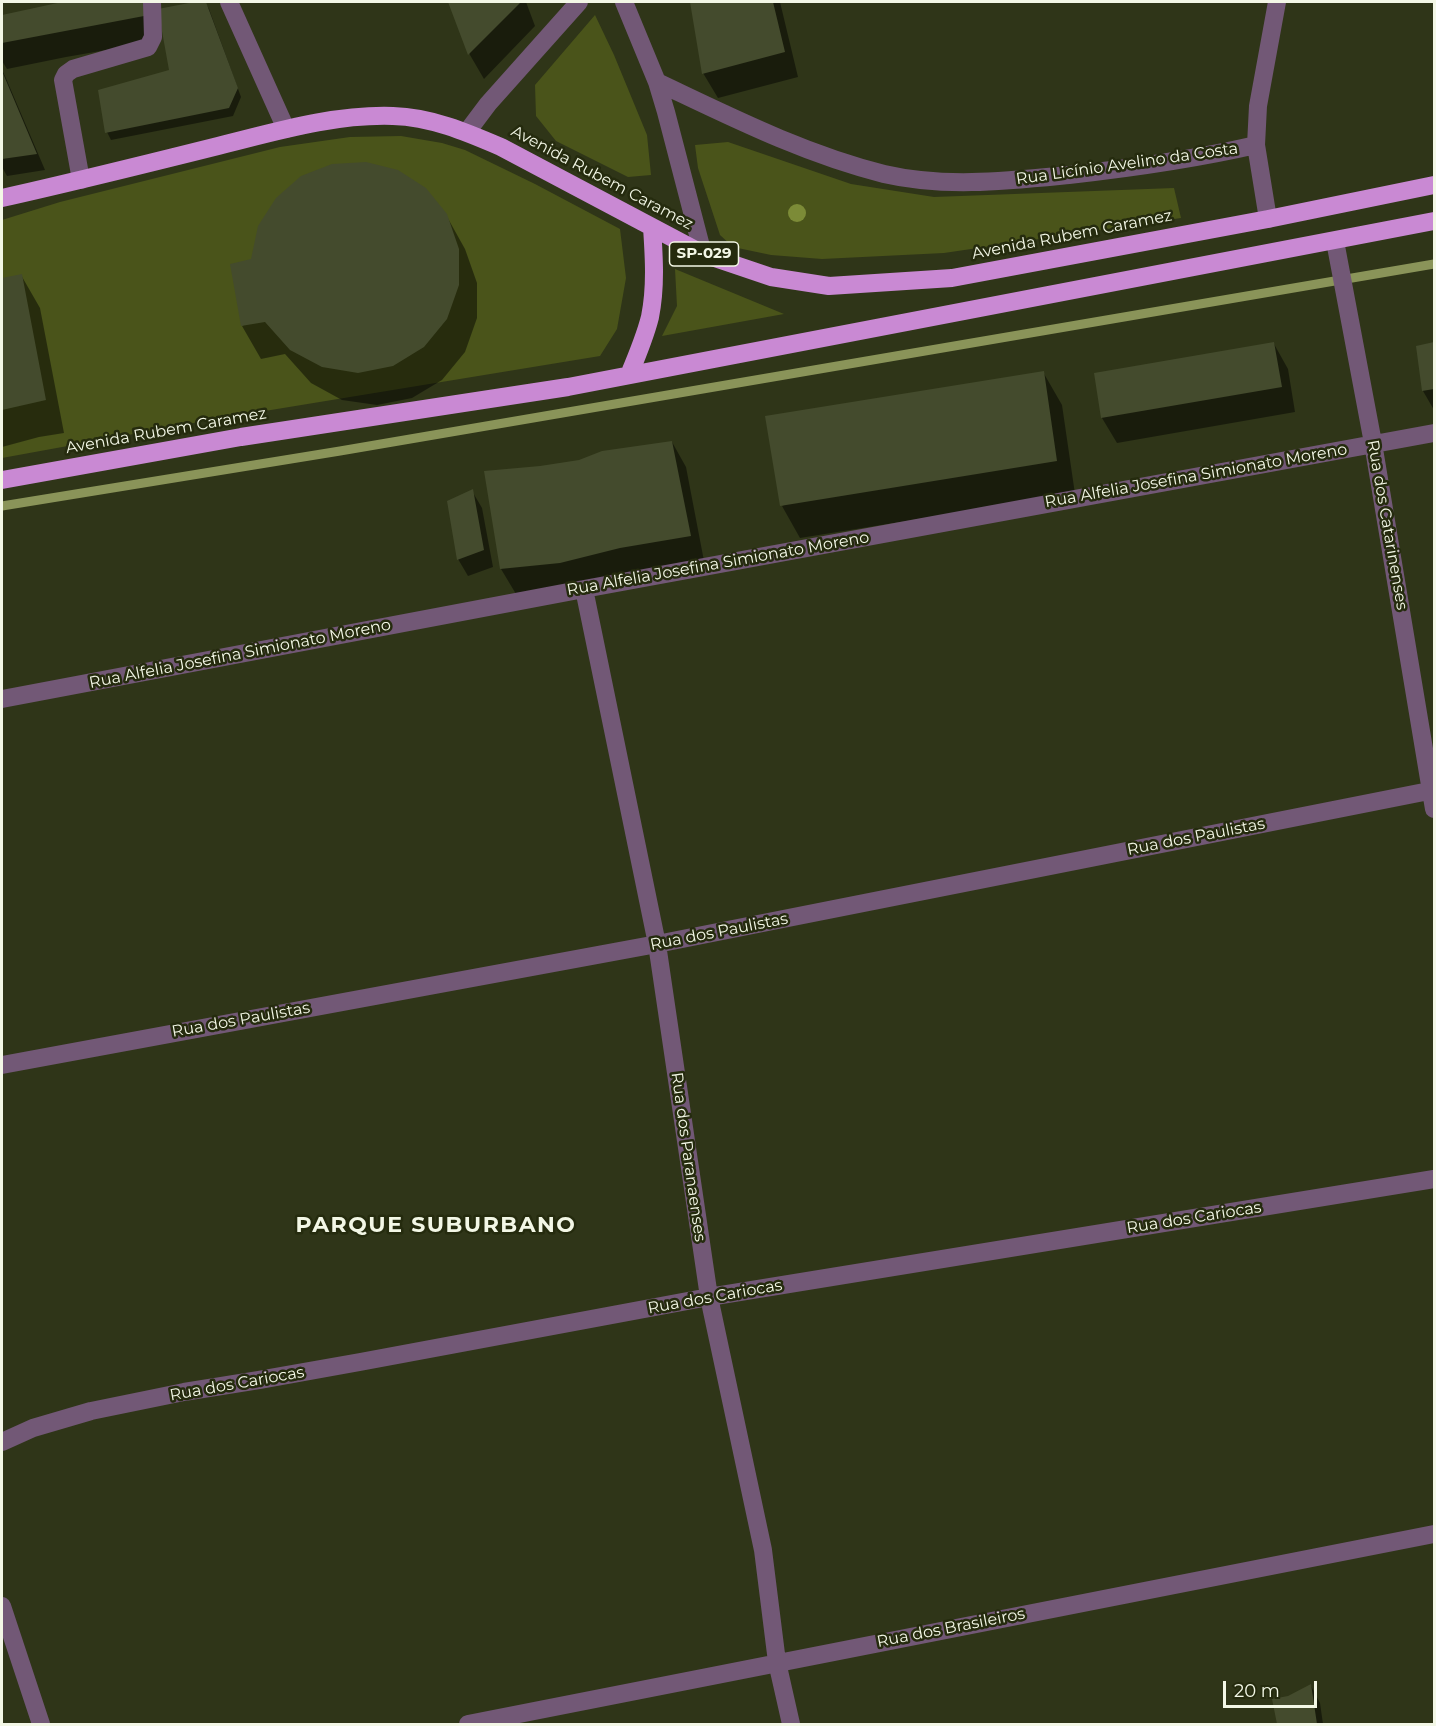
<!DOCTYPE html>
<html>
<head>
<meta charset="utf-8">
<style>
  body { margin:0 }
  #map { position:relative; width:1436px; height:1726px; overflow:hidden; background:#2f3518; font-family:Montserrat,sans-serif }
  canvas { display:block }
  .frame { position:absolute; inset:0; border:3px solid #f3f7e6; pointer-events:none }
  .scale { position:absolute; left:1223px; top:1681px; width:94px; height:27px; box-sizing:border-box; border:3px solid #f3f7e6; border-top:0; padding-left:8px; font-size:18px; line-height:21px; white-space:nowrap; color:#f3f7e6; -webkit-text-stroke:4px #252b0e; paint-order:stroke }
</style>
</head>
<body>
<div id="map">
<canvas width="1436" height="1726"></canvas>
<div class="frame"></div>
<div class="scale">20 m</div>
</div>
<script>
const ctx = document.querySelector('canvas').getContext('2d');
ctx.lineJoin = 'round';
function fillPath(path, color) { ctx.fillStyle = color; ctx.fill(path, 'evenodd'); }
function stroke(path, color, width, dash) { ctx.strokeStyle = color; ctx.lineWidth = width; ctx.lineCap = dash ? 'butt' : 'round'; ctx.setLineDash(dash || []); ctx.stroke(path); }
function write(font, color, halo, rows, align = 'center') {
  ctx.font = font + ' Montserrat,sans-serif'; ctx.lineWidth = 5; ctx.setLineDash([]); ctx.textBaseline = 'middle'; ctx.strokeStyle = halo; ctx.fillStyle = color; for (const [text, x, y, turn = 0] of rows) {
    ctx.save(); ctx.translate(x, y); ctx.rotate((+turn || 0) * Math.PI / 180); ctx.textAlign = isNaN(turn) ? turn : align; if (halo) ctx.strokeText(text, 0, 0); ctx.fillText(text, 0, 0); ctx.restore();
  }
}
const green = new Path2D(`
  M 595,15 L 614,55 L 647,135 L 651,175 L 628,177 L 556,141 L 536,116 L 535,85 Z
  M 401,136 L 442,143 L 465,150 L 535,184 L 620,229 L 626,278 L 617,329 L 600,356 L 210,420 L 2,458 L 2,220 L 60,202 L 280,147 L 350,137 Z
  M 728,142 L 851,184 L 934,197 L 1174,188 L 1181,218 L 944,253 L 822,259 L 771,255 L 733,247 L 720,235 L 698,168 L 695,145 Z
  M 675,269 L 784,314 L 662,336 L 677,306 Z`);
const shadow = new Path2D(`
  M 69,2 L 152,2 L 158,41 L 66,57 L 7,69 L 2,61 L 2,17 Z
  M 202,2 L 205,2 L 209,9 L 241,97 L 233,116 L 111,140 L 107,132 L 171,71 L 160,10 Z
  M 450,2 L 526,2 L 535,26 L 484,79 L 470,55 Z
  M 691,2 L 780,2 L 798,77 L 718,98 L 703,73 Z
  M 2,70 L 5,76 L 45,170 L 7,176 L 2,167 Z
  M 446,215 L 465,249 L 477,283 L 477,318 L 465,352 L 442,380 L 412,398 L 377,405 L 342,400 L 311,383 L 285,354 L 261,359 L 242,326 Z
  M 21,275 L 40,308 L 64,433 L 39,437 L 2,447 L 2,279 Z
  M 1274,344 L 1288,369 L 1295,412 L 1117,443 L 1102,418 L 1095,375 Z
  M 1434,344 L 1434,410 L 1423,391 L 1417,347 Z
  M 1043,372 L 1062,405 L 1075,494 L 800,538 L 782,506 Z
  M 672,442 L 686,467 L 704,561 L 516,594 L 501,569 Z
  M 472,491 L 482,508 L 493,567 L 468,576 L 458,559 Z
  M 1311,1686 L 1320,1703 L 1323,1724 L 1278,1724 L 1274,1700 L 1289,1698 Z`);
const stream = new Path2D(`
  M 2,506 L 340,451 L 1434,264`);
const building = new Path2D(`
  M 62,2 L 144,2 L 144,16 L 2,43 L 2,15 Z
  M 194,2 L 206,2 L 238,88 L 229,108 L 105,133 L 98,90 L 169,70 L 158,9 Z
  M 448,2 L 521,2 L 468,55 Z
  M 690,2 L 773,2 L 785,52 L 702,74 Z
  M 2,71 L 37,154 L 2,159 Z
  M 366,162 L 398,170 L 426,188 L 447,214 L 459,249 L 459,285 L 447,319 L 424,347 L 393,366 L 358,373 L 322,367 L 290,350 L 265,322 L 241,326 L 230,264 L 251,259 L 258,226 L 276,198 L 301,176 L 332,164 Z
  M 22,274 L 46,400 L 2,410 L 2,278 Z
  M 1274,342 L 1282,387 L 1101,418 L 1094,373 Z
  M 1434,342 L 1434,389 L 1422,391 L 1416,346 Z
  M 1044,371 L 1057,461 L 780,506 L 765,416 Z
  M 672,441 L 691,536 L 620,548 L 560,563 L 500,569 L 484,471 L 540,466 L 579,460 L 602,451 Z
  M 473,489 L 484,550 L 457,560 L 447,501 Z
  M 1311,1684 L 1317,1724 L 1277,1724 L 1272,1699 L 1288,1696 Z`);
const lane = new Path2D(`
  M 81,180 L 63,80 L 66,74 L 73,69 L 148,47 L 153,37 L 152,2`);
const street = new Path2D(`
  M 229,2 L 286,129
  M 624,2 L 657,82 L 666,112 L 703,254
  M 657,82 C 731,117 804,154 884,174 C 944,188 1007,181 1069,175 C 1132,168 1195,159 1256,145
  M 467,132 L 488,104 L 579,2
  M 1268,219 L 1256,145 L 1258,106 L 1277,2
  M 1335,241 L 1373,443 L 1434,809
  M 584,589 L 657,944 L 709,1297 L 763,1550 L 777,1662 L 791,1724
  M 2,699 L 584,589 L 1434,433
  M 2,1065 L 657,944 L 1434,790
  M 2,1442 L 33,1428 L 91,1411 L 184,1392 L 259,1380 L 360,1362 L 709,1297 L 1434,1179
  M 2,1606 L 41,1724
  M 468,1724 L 1434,1534`);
const highway = new Path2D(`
  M 2,198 C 74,182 146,164 218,146 C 275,132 334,114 393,116 C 431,117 466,132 501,147 L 703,254 L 771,277 L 829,286 L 952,278 L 1268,219 L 1434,185
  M 629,375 C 637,356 645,337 650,317 C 656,287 654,257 652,227
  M 2,480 L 241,437 L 568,387 L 1434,221`);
const trees = [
  [797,213]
];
const shields = [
  [704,254,69]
];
const shieldNames = [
  ["SP-029",704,254]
];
const streetNames = [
  ["Rua Licínio Avelino da Costa",1127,164,-8],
  ["Avenida Rubem Caramez",602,178,28],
  ["Avenida Rubem Caramez",1072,235,-11],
  ["Avenida Rubem Caramez",166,431,-10],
  ["Rua Alfelia Josefina Simionato Moreno",1196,476,-10],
  ["Rua dos Catarinenses",1387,525,80],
  ["Rua Alfelia Josefina Simionato Moreno",718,564,-10],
  ["Rua Alfelia Josefina Simionato Moreno",240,654,-11],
  ["Rua dos Paulistas",1196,837,-11],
  ["Rua dos Paulistas",719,932,-11],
  ["Rua dos Paulistas",241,1020,-10],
  ["Rua dos Paranaenses",688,1157,82],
  ["Rua dos Cariocas",1194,1218,-9],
  ["Rua dos Cariocas",715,1297,-10],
  ["Rua dos Cariocas",237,1384,-10],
  ["Rua dos Brasileiros",951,1628,-11]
];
const districtNames = [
  ["PARQUE SUBURBANO",436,1226]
];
fillPath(green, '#4a541a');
fillPath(shadow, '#0007');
stroke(stream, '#8a9459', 9);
fillPath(building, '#444b2d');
stroke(lane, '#725876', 18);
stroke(street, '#725876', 18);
stroke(highway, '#c989d3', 18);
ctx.fillStyle = '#7c8b37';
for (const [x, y] of trees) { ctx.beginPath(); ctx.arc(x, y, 9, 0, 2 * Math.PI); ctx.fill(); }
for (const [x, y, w] of shields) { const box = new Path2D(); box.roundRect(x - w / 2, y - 12, w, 24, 4.5); ctx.fillStyle = '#252b0e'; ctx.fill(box); stroke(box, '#f3f7e6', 1.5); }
write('bold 15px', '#f3f7e6', null, shieldNames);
write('16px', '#f3f7e6', '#252b0e', streetNames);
ctx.letterSpacing = '1.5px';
write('bold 22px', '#f3f7e6', '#252b0e', districtNames);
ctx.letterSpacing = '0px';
</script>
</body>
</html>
